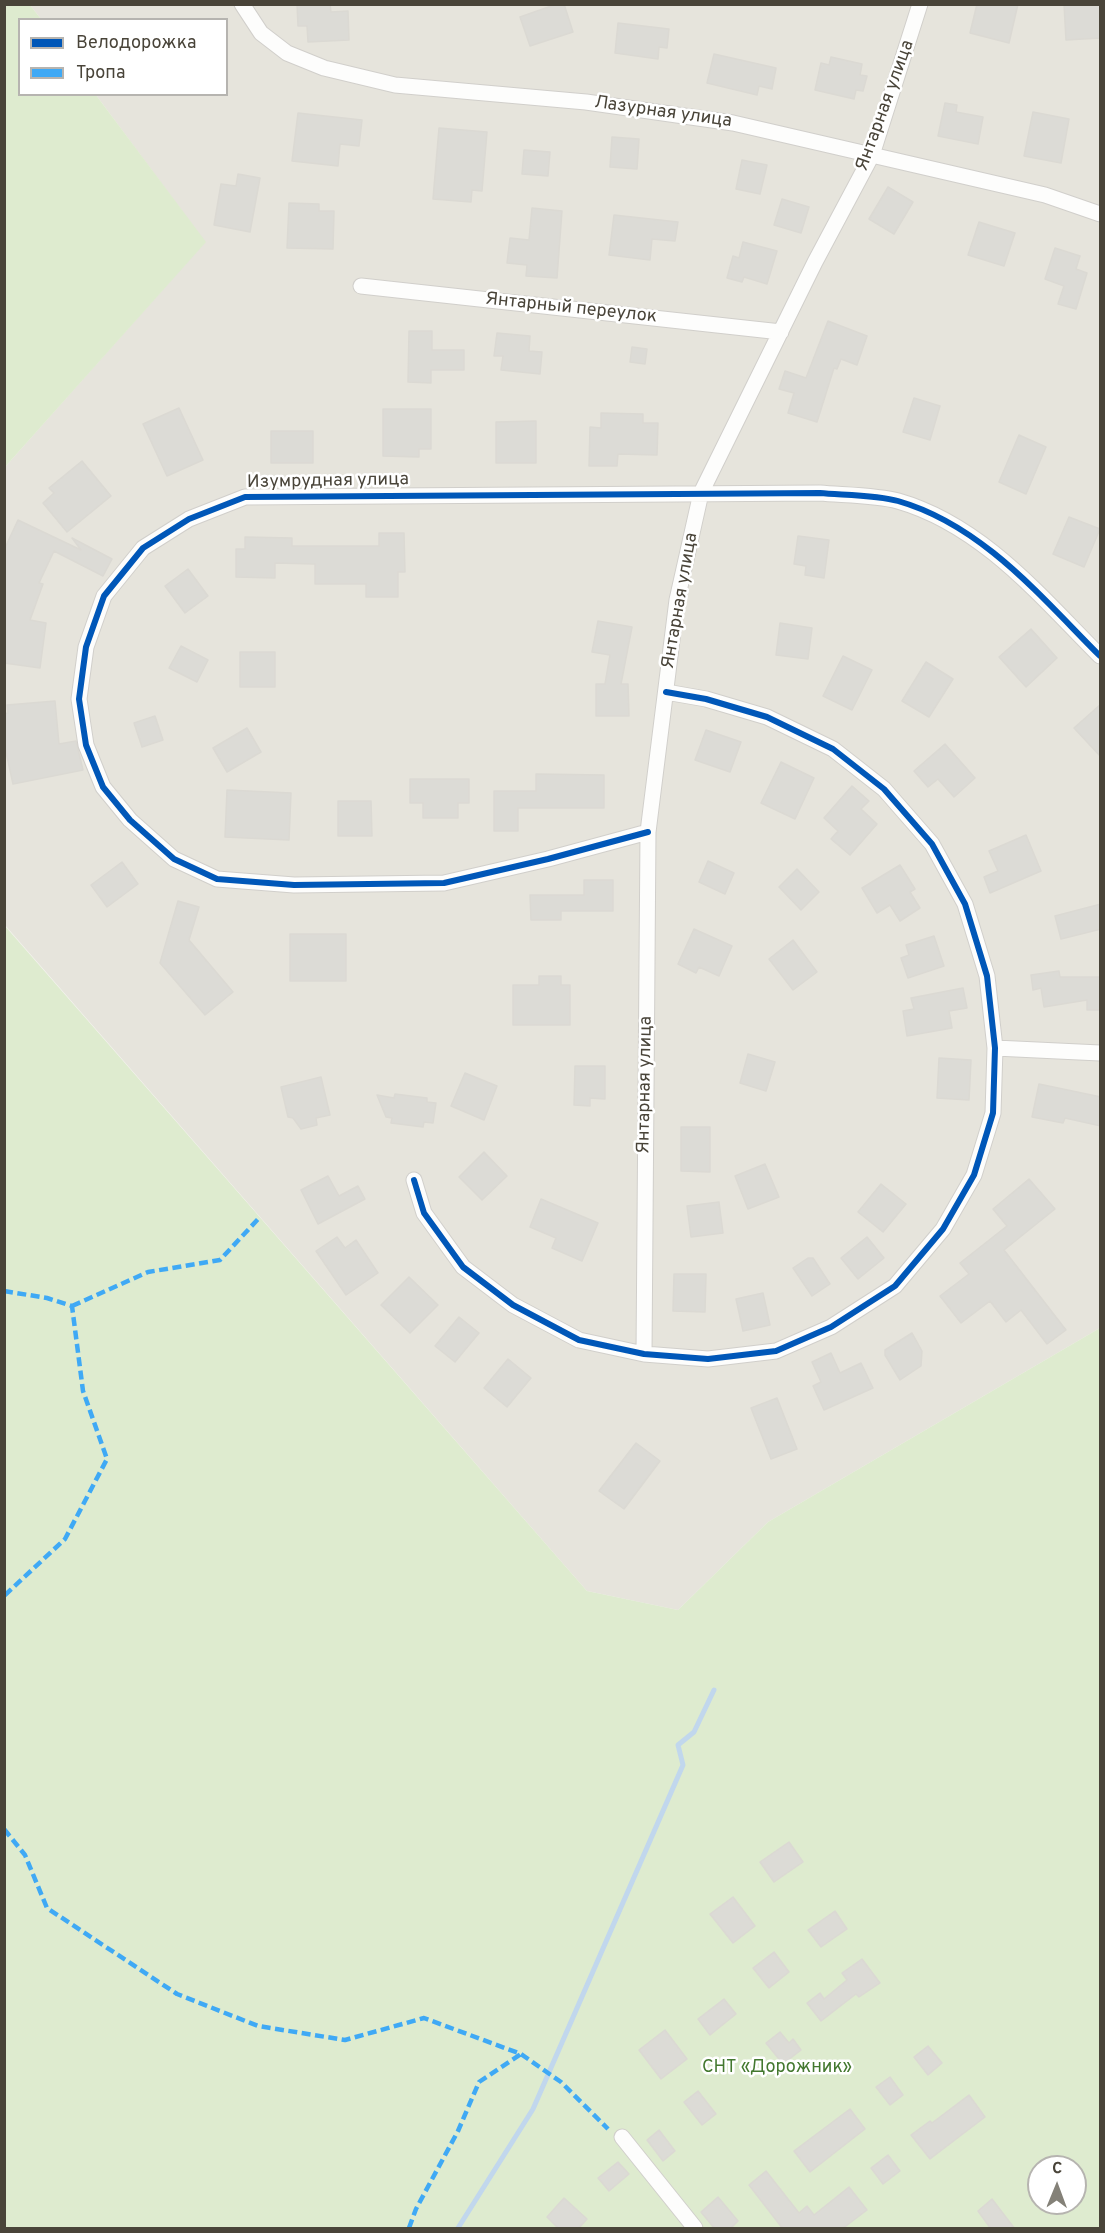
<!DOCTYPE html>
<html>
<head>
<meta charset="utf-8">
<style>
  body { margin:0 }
  #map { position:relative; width:1105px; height:2233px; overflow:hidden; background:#f3f2ed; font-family:Overpass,sans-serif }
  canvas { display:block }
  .frame { position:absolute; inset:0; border:6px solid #494439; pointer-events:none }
  .legend { position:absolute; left:18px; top:18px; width:210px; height:78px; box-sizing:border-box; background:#fff; border:2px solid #b6b4b0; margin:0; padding:8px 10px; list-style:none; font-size:18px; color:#494439 }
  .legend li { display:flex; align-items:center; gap:12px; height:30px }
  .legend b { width:30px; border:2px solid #b6b4b0 }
  .north { position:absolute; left:1027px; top:2155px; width:60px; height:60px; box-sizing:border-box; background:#fff; border:2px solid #b6b4b0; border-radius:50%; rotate:1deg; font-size:16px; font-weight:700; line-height:24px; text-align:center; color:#494439 }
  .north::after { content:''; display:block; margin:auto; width:21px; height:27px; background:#848178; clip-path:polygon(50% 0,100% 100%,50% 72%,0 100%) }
</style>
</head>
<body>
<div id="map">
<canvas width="1105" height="2233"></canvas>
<div class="frame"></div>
<ul class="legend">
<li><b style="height:8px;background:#0057b8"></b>Велодорожка</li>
<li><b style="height:8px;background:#3fa9f5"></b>Тропа</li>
</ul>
<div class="north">С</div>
</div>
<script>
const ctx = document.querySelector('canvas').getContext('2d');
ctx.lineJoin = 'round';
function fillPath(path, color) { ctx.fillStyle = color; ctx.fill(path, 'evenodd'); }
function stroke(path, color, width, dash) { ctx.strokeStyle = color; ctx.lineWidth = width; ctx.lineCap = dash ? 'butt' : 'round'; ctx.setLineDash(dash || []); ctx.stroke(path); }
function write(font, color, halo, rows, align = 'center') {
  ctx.font = font + ' Overpass,sans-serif'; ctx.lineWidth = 5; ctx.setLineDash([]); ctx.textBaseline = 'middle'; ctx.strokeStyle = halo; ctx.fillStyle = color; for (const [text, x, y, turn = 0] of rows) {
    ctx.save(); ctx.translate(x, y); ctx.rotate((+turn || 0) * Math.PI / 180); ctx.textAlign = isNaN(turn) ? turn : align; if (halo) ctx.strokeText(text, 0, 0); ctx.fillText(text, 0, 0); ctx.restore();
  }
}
const residential = new Path2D(`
  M 30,5 L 1100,5 L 1100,1328 L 768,1522 L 678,1610 L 587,1591 L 5,925 L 5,467 L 205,242 L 96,95 L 226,94 L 226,20 L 41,19 Z`);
const green = new Path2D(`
  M 5,4 L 30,5 L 41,19 L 20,20 L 20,94 L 96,95 L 206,242 L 5,467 Z
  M 4,925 L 587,1591 L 678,1610 L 768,1522 L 1100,1328 L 1100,2228 L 5,2228 ZM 1039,2167 L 1075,2167 L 1075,2203 L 1039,2203 Z`);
const stream = new Path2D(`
  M 458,2228 L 533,2109 L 683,1765 L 678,1745 L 694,1732 L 714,1690`);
const building = new Path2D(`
  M 297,4 L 330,4 L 331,12 L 348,11 L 349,40 L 308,42 L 307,26 L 298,26 Z
  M 557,4 L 564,4 L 573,32 L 530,46 L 520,17 Z
  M 977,4 L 1018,4 L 1009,43 L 970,33 Z
  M 1064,4 L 1101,4 L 1101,38 L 1066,40 Z
  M 618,23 L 669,29 L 667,48 L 659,47 L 658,59 L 615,53 Z
  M 714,54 L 776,68 L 772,89 L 759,86 L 757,95 L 707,83 Z
  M 831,57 L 862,64 L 860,75 L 867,76 L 863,91 L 856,90 L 854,99 L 815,90 L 821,63 L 829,65 Z
  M 945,103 L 957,105 L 956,112 L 983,117 L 978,144 L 938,136 Z
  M 1033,112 L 1069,119 L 1061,163 L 1024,156 Z
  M 298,113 L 362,120 L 359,146 L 340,144 L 338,166 L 292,161 Z
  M 439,128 L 487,132 L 482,191 L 472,190 L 471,202 L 433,199 Z
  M 612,137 L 639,139 L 637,169 L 610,167 Z
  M 524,150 L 550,152 L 548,176 L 522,174 Z
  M 742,160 L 767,165 L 760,194 L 736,189 Z
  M 238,174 L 260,178 L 250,232 L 214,225 L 221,184 L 236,186 Z
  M 888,187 L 913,202 L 894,234 L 869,219 Z
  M 782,199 L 809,207 L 801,233 L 774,225 Z
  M 289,203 L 319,204 L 319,211 L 334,211 L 333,249 L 287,248 Z
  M 532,208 L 562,211 L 557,278 L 526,276 L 527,265 L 507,263 L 510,238 L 529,240 Z
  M 614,215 L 678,222 L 675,241 L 652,239 L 650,260 L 609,255 Z
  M 979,222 L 1015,233 L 1004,266 L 968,255 Z
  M 743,242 L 777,251 L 767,284 L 744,277 L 742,282 L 727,278 L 733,256 L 739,258 Z
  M 1055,248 L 1080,256 L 1076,269 L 1087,273 L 1076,309 L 1058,304 L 1064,286 L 1045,279 Z
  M 828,321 L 867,336 L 857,365 L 841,359 L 837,369 L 834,368 L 817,422 L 788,413 L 794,393 L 779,389 L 785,371 L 806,378 Z
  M 409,331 L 432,331 L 432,350 L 464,350 L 464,370 L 431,370 L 431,383 L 408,382 Z
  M 497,333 L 530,336 L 529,351 L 542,352 L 540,374 L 501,370 L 503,356 L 494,356 Z
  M 632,347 L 647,349 L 645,364 L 630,362 Z
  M 914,398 L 940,406 L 930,440 L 903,432 Z
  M 179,408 L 203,460 L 167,476 L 143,424 Z
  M 383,409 L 431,409 L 431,449 L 419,449 L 419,457 L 383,456 Z
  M 601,413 L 643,414 L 643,423 L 658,423 L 657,455 L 618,454 L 617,466 L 589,466 L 590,427 L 601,428 Z
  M 536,421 L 536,463 L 496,463 L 496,422 Z
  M 271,431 L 313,431 L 313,463 L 271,463 Z
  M 1019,435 L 1046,447 L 1026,494 L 999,482 Z
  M 82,461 L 111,496 L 67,532 L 43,503 L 54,493 L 49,488 Z
  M 1069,517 L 1100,529 L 1084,567 L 1053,554 Z
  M 18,520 L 81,550 L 72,538 L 112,559 L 103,576 L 54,551 L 39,583 L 43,584 L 30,620 L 46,623 L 40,668 L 4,663 L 4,550 Z
  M 379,533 L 404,533 L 405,572 L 398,572 L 398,597 L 366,597 L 366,584 L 315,584 L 315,564 L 275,563 L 275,578 L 236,577 L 236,549 L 245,549 L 245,537 L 292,538 L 292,546 L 379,546 Z
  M 798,536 L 829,540 L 824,578 L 805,575 L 806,566 L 794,564 Z
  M 188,569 L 208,596 L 185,613 L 165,586 Z
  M 598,621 L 632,627 L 621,684 L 628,684 L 629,716 L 596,716 L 596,684 L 605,684 L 610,655 L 592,652 Z
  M 780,623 L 812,628 L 808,659 L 776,655 Z
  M 1031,629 L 1057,658 L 1026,687 L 999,657 Z
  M 181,646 L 208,660 L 197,682 L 169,668 Z
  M 240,652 L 275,652 L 275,687 L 240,687 Z
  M 843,656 L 872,670 L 852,710 L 823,696 Z
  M 926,662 L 953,679 L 929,717 L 902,701 Z
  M 55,701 L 59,744 L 76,741 L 83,770 L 13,784 L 4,743 L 4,714 L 8,713 L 7,705 Z
  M 1101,704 L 1101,757 L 1074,728 Z
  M 155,716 L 163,740 L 142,747 L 134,723 Z
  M 247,728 L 261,752 L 227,772 L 213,748 Z
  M 706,730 L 741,742 L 730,772 L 695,760 Z
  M 945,744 L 975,778 L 954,797 L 938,779 L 928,787 L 914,771 Z
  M 781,762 L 814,778 L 795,819 L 761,803 Z
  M 536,774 L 604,775 L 604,808 L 518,808 L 518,831 L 494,831 L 494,791 L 536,791 Z
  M 410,779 L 469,779 L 469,803 L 458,803 L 458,818 L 423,818 L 423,803 L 410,803 Z
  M 852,786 L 869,801 L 861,809 L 877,824 L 850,855 L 831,839 L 838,831 L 824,818 Z
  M 227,790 L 291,793 L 289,840 L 225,837 Z
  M 338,801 L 371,801 L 372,836 L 338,836 Z
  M 1026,835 L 1041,871 L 990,893 L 984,877 L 998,871 L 989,851 Z
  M 708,861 L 734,873 L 725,894 L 699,882 Z
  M 122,862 L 138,884 L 107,907 L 91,885 Z
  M 900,865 L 915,889 L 910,892 L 920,908 L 900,921 L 890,905 L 877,913 L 862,888 Z
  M 797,869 L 819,892 L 801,910 L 779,887 Z
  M 584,880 L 613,880 L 613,911 L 561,911 L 561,920 L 531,920 L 530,895 L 584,895 Z
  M 178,901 L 199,907 L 189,940 L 233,992 L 205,1015 L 160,963 Z
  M 1101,904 L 1101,929 L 1061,939 L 1055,916 Z
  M 694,929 L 732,946 L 719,976 L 699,967 L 696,973 L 678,964 Z
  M 290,934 L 346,934 L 346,981 L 290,981 Z
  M 934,936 L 944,966 L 908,978 L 901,958 L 909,955 L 906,945 Z
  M 793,940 L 817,972 L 793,990 L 769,959 Z
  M 1059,971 L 1060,977 L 1101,977 L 1101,1010 L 1087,1010 L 1087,1000 L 1044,1007 L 1041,988 L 1033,990 L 1031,975 Z
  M 539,976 L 561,976 L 561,985 L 570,985 L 570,1025 L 513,1025 L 513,985 L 539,985 Z
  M 963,988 L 967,1008 L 949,1011 L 952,1028 L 907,1036 L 903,1011 L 914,1009 L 911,998 Z
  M 748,1054 L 775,1062 L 766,1091 L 740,1083 Z
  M 939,1058 L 971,1060 L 969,1100 L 937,1098 Z
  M 575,1066 L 605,1066 L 605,1099 L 590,1098 L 590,1106 L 574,1105 Z
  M 465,1073 L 497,1086 L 484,1120 L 451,1106 Z
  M 321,1077 L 330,1115 L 316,1118 L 317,1125 L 301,1129 L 293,1118 L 288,1117 L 281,1087 Z
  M 1039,1084 L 1101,1097 L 1101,1126 L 1065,1118 L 1063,1123 L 1032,1117 Z
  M 395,1094 L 427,1098 L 427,1102 L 436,1103 L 433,1123 L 424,1122 L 423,1127 L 391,1123 L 392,1118 L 386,1117 L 377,1095 L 394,1098 Z
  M 681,1127 L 710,1127 L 710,1172 L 681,1171 Z
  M 484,1152 L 507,1176 L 482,1200 L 459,1177 Z
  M 765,1164 L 779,1197 L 748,1209 L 735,1176 Z
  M 328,1176 L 339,1196 L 358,1186 L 365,1199 L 318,1224 L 301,1190 Z
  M 1029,1179 L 1055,1209 L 1004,1250 L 1066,1330 L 1047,1344 L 1021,1310 L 1006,1322 L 990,1301 L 961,1323 L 940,1296 L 969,1274 L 960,1263 L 1007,1226 L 993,1209 Z
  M 881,1184 L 906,1204 L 883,1232 L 858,1212 Z
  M 541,1199 L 598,1223 L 582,1261 L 552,1248 L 556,1238 L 530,1227 Z
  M 719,1202 L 723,1233 L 691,1237 L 687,1206 Z
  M 337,1237 L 345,1248 L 356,1240 L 378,1273 L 346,1295 L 316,1251 Z
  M 867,1237 L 884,1258 L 858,1279 L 841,1258 Z
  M 808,1258 L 813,1258 L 830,1284 L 812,1296 L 793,1268 Z
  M 674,1274 L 706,1274 L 705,1312 L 673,1311 Z
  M 409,1277 L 438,1305 L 410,1333 L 381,1305 Z
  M 763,1293 L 770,1325 L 743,1331 L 736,1299 Z
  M 459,1317 L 479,1333 L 455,1362 L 435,1346 Z
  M 912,1333 L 922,1351 L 921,1366 L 900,1380 L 885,1355 L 885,1350 Z
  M 831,1353 L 840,1373 L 861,1363 L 873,1388 L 824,1410 L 813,1386 L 821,1382 L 812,1362 Z
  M 508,1359 L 531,1378 L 507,1407 L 484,1388 Z
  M 777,1398 L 797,1449 L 771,1459 L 751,1408 Z
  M 636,1443 L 660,1461 L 624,1509 L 599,1491 Z
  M 789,1842 L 803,1862 L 774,1882 L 760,1862 Z
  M 733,1897 L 755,1926 L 733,1943 L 710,1914 Z
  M 835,1911 L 847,1929 L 821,1947 L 808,1930 Z
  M 774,1952 L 789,1972 L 769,1988 L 753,1968 Z
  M 862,1959 L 880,1983 L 859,1997 L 856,1994 L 821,2021 L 807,2003 L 820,1993 L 824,1999 L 847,1980 L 842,1973 Z
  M 724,1999 L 736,2014 L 710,2035 L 698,2019 Z
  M 665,2030 L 687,2059 L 661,2079 L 639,2050 Z
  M 780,2032 L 789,2043 L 793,2039 L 801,2050 L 783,2064 L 766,2043 Z
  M 928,2046 L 942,2063 L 928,2075 L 914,2057 Z
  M 890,2077 L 903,2095 L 890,2105 L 876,2087 Z
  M 698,2091 L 716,2114 L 702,2125 L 684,2102 Z
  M 969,2095 L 985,2117 L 930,2159 L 911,2135 L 930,2121 L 932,2123 Z
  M 850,2109 L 865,2129 L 810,2172 L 794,2151 Z
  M 659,2130 L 675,2151 L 663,2161 L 647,2140 Z
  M 888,2155 L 900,2171 L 883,2184 L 871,2168 Z
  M 618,2162 L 629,2174 L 609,2191 L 598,2178 Z
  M 766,2171 L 799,2213 L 807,2206 L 814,2215 L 849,2187 L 867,2210 L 842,2229 L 783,2229 L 749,2185 Z
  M 718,2197 L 738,2221 L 730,2229 L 715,2229 L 701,2212 Z
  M 564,2198 L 587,2219 L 578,2229 L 559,2229 L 547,2217 Z
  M 992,2199 L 1015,2229 L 991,2229 L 978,2211 Z`);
const minor = new Path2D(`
  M 242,4 L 261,33 L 287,53 L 324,68 L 395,85 L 586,102 L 733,123 L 1045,195 L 1100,214
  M 361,286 L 781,332
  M 648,832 L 548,859 L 444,883 L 294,885 L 217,879 L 174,859 L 130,820 L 103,787 L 86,745 L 79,699 L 86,647 L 104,596 L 143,548 L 189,519 L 245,497 L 820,493 C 842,495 878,495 898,501 C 982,525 1041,597 1100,656
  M 995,1048 L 1100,1053
  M 414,1180 L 424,1213 L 463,1267 L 513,1305 L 579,1340 L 644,1354 L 708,1359 L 776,1351 L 831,1327 L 895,1286 L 943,1229 L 974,1175 L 993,1113 L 995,1048 L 987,976 L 965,904 L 932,844 L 884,789 L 833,749 L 767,717 L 706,699 L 666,692
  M 644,1354 L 648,832 L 677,600 L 701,493 L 815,262 L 872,155 L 920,4
  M 622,2137 L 695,2228`);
const quiet = new Path2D(`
  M 4,1291 L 47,1298 L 72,1306 L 83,1391 L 107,1459 L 65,1539 L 4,1596
  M 72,1306 L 148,1272 L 220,1260 L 260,1217
  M 4,1829 L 25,1855 L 47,1908 L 177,1994 L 258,2026 L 345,2040 L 424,2018 L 521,2054 L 561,2082 L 608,2129
  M 409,2228 L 416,2209 L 458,2131 L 479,2082 L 521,2054`);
const cycleway = new Path2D(`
  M 648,832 L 548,859 L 444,883 L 294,885 L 217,879 L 174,859 L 130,820 L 103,787 L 86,745 L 79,699 L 86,647 L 104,596 L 143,548 L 189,519 L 245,497 L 820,493 C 842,495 878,495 898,501 C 982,525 1041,597 1100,656
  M 414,1180 L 424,1213 L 463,1267 L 513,1305 L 579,1340 L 644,1354 L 708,1359 L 776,1351 L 831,1327 L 895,1286 L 943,1229 L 974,1175 L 993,1113 L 995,1048 L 987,976 L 965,904 L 932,844 L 884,789 L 833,749 L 767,717 L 706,699 L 666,692`);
const streetNames = [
  ["Янтарная улица",886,106,-70],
  ["Лазурная улица",663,113,8],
  ["Янтарный переулок",571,309,6],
  ["Изумрудная улица",328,482,-1],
  ["Янтарная улица",681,601,-80],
  ["Янтарная улица",646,1085,-89]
];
const parkNames = [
  ["СНТ «Дорожник»",777,2068]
];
fillPath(residential, '#e6e4dc');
fillPath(green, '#deebcf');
stroke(stream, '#c1d7ed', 5);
fillPath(building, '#dcdbd6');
stroke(building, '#dbd9d3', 1.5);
stroke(minor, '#d1cfcb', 17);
stroke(minor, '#fdfdfc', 15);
stroke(quiet, '#3fa9f5', 4.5, [9, 4.5]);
stroke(cycleway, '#0057b8', 6);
write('18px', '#494439', '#fff', streetNames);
write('18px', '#43782f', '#fff', parkNames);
</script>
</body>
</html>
